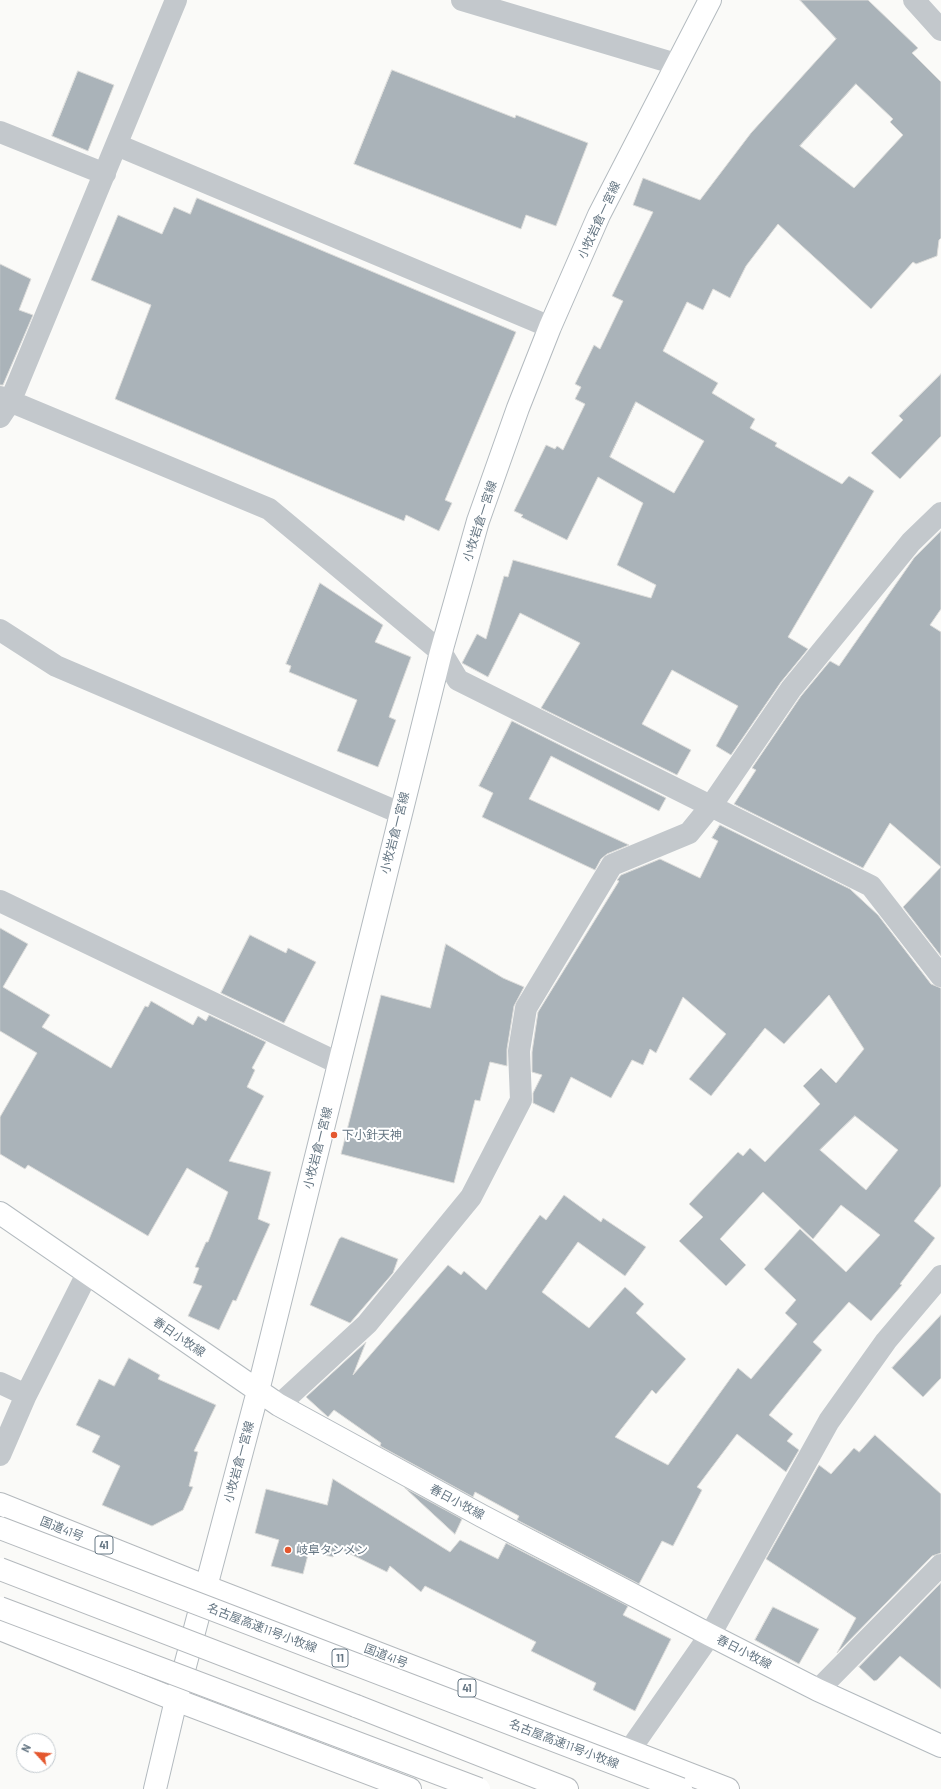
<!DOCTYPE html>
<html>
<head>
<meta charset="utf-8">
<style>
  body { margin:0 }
  #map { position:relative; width:941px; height:1789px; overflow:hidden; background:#fafaf8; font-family:Barlow,sans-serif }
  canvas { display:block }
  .north { position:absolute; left:16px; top:1733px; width:40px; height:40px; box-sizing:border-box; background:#fff; border:1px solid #c1c8cd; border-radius:50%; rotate:296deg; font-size:11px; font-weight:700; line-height:16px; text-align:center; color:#657683 }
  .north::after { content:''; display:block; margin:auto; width:14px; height:18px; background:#e4572e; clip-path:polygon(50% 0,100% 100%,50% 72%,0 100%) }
</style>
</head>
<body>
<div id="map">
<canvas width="941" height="1789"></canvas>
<div class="north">N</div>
</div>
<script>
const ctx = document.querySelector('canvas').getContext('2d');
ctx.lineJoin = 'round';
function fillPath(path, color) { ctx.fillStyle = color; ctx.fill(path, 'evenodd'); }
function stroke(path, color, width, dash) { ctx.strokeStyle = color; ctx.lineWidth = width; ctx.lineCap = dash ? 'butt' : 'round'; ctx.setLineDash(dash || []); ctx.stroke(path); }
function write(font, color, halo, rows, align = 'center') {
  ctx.font = font + ' Barlow,"Noto Sans JP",sans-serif'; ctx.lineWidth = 4; ctx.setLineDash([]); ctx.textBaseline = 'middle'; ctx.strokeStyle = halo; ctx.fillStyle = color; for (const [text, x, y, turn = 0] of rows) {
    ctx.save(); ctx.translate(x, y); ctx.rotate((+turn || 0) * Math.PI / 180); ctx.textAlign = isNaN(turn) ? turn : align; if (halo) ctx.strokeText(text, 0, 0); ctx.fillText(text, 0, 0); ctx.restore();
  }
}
const building = new Path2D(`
  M 800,0 L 868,0 L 918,48 L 912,53 L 941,82 L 941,238 L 939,240 L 937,256 L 916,264 L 913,262 L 871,309 L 778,224 L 746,266 L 730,298 L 713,289 L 703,310 L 687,302 L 663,351 L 718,383 L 712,393 L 755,419 L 750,428 L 777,443 L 775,446 L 842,484 L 849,476 L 874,491 L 788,637 L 808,649 L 781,682 L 731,755 L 716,746 L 738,706 L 672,670 L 642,724 L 691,750 L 677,775 L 541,708 L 580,643 L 520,613 L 488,677 L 462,663 L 477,634 L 486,639 L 504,576 L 508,577 L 513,560 L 651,598 L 656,585 L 617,565 L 643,503 L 598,477 L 567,540 L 521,517 L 523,515 L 514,511 L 546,445 L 555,449 L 557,446 L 563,450 L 585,404 L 575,399 L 581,387 L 575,384 L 594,345 L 600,349 L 623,301 L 612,296 L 653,212 L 633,205 L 643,178 L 700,200 L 751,133 L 836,39 ZM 856,84 L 893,119 L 890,122 L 903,135 L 854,188 L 800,146 ZM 636,402 L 704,441 L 674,493 L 610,457 Z
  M 392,70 L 515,118 L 516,115 L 588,143 L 556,226 L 526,215 L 521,229 L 354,164 Z
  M 78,71 L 114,85 L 88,151 L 52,136 Z
  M 197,198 L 516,332 L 445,500 L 452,503 L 439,531 L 406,515 L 404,521 L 115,399 L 151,305 L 91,280 L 118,215 L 162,234 L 174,207 L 190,214 Z
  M 0,264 L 31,279 L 19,310 L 33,315 L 3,385 L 0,385 Z
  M 941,374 L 941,436 L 900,479 L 871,453 L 903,420 L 899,416 Z
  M 941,531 L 941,609 L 930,625 L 941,632 L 941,956 L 903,907 L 941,867 L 890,823 L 863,868 L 734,804 L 756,770 L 752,768 L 801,696 L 830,661 L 839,666 L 914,558 Z
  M 320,583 L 383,625 L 375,642 L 411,657 L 389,717 L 396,720 L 378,767 L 337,751 L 357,700 L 289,672 L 291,666 L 286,664 Z
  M 512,721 L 666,798 L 659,811 L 551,756 L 529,799 L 629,845 L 607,854 L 601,859 L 595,870 L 482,817 L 493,793 L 479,786 Z
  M 720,825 L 850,889 L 878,915 L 931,984 L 941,988 L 941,1186 L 914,1221 L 935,1238 L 900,1284 L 902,1285 L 871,1321 L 849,1302 L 813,1342 L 822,1350 L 769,1415 L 793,1434 L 787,1441 L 799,1450 L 786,1472 L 737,1434 L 697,1487 L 702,1490 L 673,1546 L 662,1541 L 639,1584 L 517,1520 L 519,1516 L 475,1492 L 473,1497 L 380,1446 L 381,1443 L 334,1410 L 328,1417 L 306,1397 L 366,1342 L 353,1375 L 448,1265 L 461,1275 L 464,1271 L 486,1290 L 540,1215 L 546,1220 L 564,1195 L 601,1222 L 603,1218 L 646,1247 L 625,1276 L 578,1242 L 542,1292 L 589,1328 L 625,1287 L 644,1304 L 636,1313 L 686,1359 L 656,1394 L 652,1390 L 615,1437 L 668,1465 L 738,1368 L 751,1379 L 797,1324 L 785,1313 L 796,1300 L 764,1269 L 800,1229 L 846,1272 L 880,1235 L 841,1205 L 813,1239 L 763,1192 L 720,1239 L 746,1265 L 726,1286 L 679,1241 L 703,1217 L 689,1204 L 738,1152 L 743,1156 L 750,1148 L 765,1162 L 820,1104 L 803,1086 L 821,1068 L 836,1083 L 864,1049 L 829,995 L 784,1044 L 765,1028 L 711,1096 L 689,1079 L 726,1034 L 683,997 L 656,1053 L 650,1049 L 643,1065 L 632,1060 L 611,1098 L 571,1077 L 554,1113 L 533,1103 L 533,1093 L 542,1075 L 532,1072 L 532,1052 L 538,1012 L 619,881 L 617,880 L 621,875 L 660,859 L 700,878 L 718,841 L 712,838 ZM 855,1116 L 898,1150 L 866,1190 L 820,1150 Z
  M 0,928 L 28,944 L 3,987 L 50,1015 L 42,1027 L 111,1068 L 145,1006 L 148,1007 L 151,1001 L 193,1025 L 198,1016 L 206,1021 L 209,1015 L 266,1042 L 252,1068 L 255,1070 L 247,1087 L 264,1096 L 229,1161 L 271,1172 L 258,1219 L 270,1224 L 236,1301 L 233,1300 L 219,1330 L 188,1316 L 202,1286 L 193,1283 L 199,1268 L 195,1267 L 206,1242 L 208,1242 L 228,1192 L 187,1168 L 148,1236 L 28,1165 L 25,1169 L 0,1154 L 0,1117 L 37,1053 L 0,1031 Z
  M 250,935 L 286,953 L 288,948 L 316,962 L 284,1023 L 221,993 Z
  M 446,944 L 503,978 L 524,987 L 514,1006 L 507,1049 L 507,1066 L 490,1062 L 480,1101 L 475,1100 L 454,1183 L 341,1154 L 381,995 L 430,1008 Z
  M 342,1237 L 398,1259 L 393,1273 L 350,1323 L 310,1305 L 339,1239 Z
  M 941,1315 L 941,1378 L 923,1397 L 892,1368 Z
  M 129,1358 L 160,1375 L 158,1379 L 216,1405 L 194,1451 L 198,1452 L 189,1486 L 193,1487 L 183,1510 L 152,1526 L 102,1505 L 120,1466 L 92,1452 L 100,1436 L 76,1425 L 99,1379 L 114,1386 Z
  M 875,1435 L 941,1494 L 941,1553 L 932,1556 L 837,1653 L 856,1618 L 766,1559 L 819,1465 L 831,1474 L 854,1448 L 859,1452 Z
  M 333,1479 L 450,1552 L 460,1540 L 498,1559 L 506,1543 L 628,1606 L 623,1615 L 671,1639 L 635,1711 L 593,1690 L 596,1683 L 531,1651 L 536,1642 L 425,1586 L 421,1592 L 390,1566 L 387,1572 L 338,1548 L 333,1557 L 309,1551 L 303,1574 L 271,1566 L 279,1540 L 255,1533 L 266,1489 L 327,1505 Z
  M 405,1488 L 462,1519 L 455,1534 Z
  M 941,1583 L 941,1689 L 900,1656 L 877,1680 L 874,1681 L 859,1667 Z
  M 773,1607 L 819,1629 L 799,1664 L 755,1640 Z`);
const street = new Path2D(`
  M 462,0 L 676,64
  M 914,0 L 941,30
  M 0,132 L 105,174
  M 117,145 L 550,327
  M 0,397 L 269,509 L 441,652 L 458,680 L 871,886 L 941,976
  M 0,417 L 10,402 L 176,0
  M 0,630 L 56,666 L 400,813
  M 0,901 L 338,1063
  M 0,1383 L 26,1395
  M 279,1405 L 367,1324 L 471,1197 L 521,1100 L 519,1051 L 526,1008 L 612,865 L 689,833 L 711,806 L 791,689 L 911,542 L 941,513
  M 0,1455 L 26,1395 L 87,1274
  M 818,1690 L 941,1565
  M 629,1751 L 710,1635 L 829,1421 L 886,1341 L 941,1276`);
const secondary = new Path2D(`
  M 0,1213 L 279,1405 L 482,1516 L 710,1635 L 818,1690 L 941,1746
  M 155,1789 L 176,1700 L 258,1391 L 441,652 L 478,521 L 518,408 L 550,327 L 599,215 L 710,0`);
const highway = new Path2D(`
  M 0,1504 L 207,1587 L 728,1789
  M 0,1629 L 176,1700 L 410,1789
  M 356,1706 L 567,1789`);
const highwayBridge = new Path2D(`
  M 0,1528 L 681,1789
  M 0,1569 L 356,1706
  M 0,1608 L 479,1789`);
const markers = [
  [334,1135,4,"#e4572e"],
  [288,1550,4,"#e4572e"]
];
const shields = [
  [104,1545,18],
  [340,1658,16],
  [467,1688,18]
];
const shieldNames = [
  ["41",104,1545],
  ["11",340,1658],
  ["41",467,1688]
];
const streetNames = [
  ["小牧岩倉一宮線",599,220,-65],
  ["小牧岩倉一宮線",480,521,-72],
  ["小牧岩倉一宮線",395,833,-76],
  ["小牧岩倉一宮線",318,1148,-76],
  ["春日小牧線",179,1337,34],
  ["小牧岩倉一宮線",239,1462,-75],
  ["春日小牧線",457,1502,28],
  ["国道41号",62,1529,22],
  ["名古屋高速11号小牧線",262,1628,21],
  ["春日小牧線",744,1652,27],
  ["国道41号",386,1656,21],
  ["名古屋高速11号小牧線",564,1744,21]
];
const poiNames = [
  ["下小針天神",342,1135],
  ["岐阜タンメン",296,1550]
];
fillPath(building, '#aab3b9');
stroke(building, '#dcdcda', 1);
stroke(secondary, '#b3babf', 24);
stroke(highway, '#b4b9bd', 24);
stroke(street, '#c3c8cc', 22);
stroke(secondary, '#fff', 22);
stroke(highway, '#fff', 22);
stroke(highwayBridge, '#b4b9bd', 24, []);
stroke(highwayBridge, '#fff', 22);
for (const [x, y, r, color] of markers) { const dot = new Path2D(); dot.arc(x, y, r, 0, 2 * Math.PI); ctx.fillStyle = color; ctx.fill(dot); stroke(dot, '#fff', 1.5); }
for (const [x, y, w] of shields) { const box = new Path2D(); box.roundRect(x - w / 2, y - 9, w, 18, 3); ctx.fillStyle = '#fff'; ctx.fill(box); stroke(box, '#657683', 1); }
write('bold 11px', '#657683', null, shieldNames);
write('12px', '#657683', '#fff', streetNames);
write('12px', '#657683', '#fff', poiNames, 'left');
</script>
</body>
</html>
